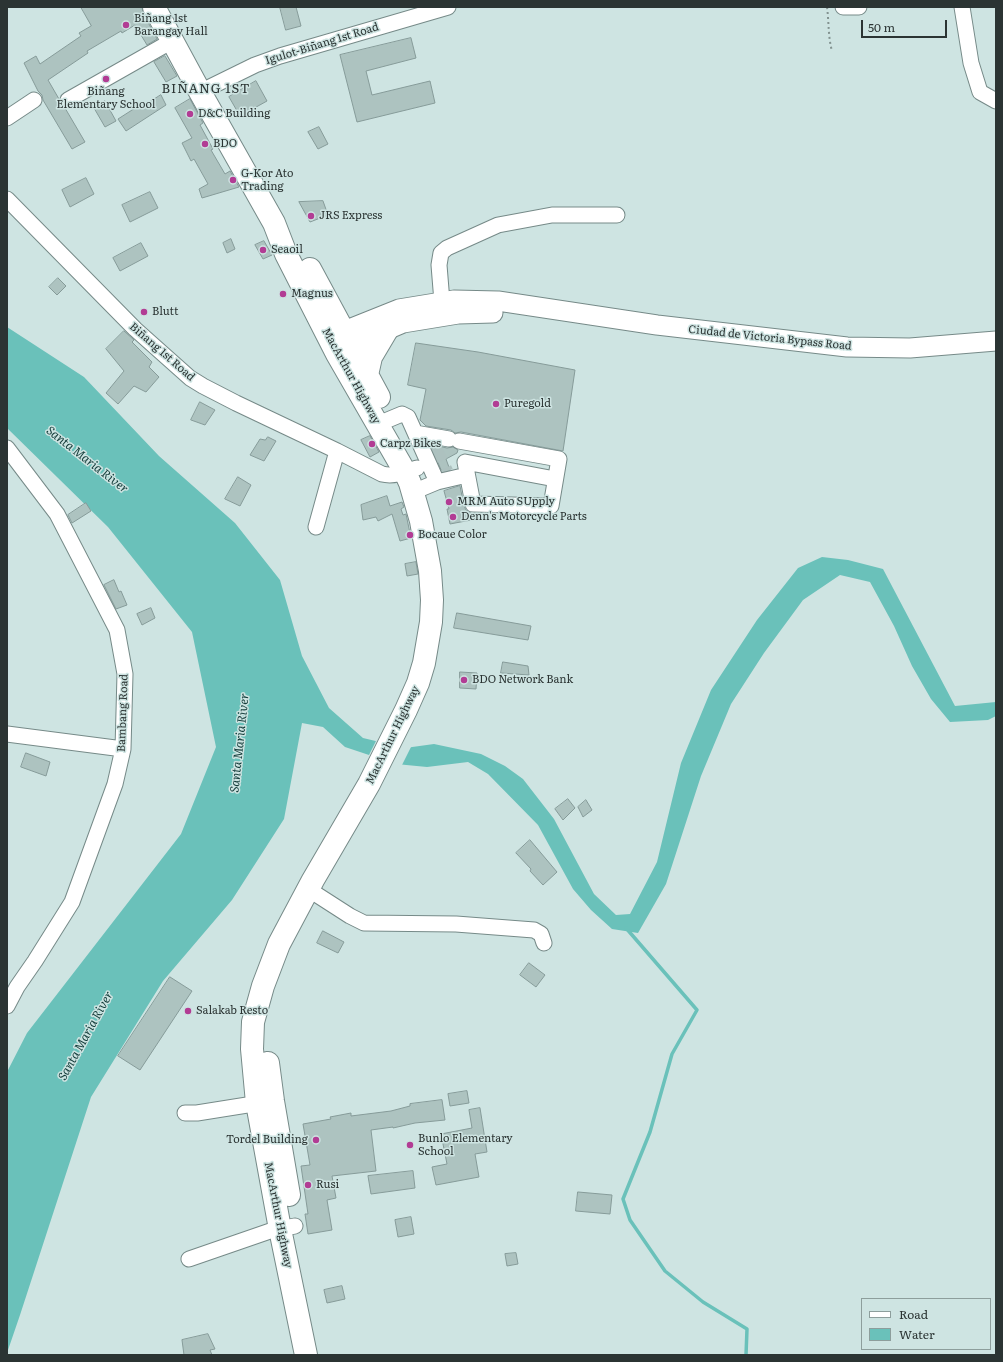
<!DOCTYPE html>
<html>
<head>
<meta charset="utf-8">
<style>
  body { margin:0 }
  #map { position:relative; width:1003px; height:1362px; overflow:hidden; background:#cee4e2; font-family:Literata,serif }
  canvas { display:block }
  .frame { position:absolute; inset:0; border:8px solid #2b3433; pointer-events:none }
  .legend { position:absolute; left:861px; top:1298px; width:130px; height:52px; box-sizing:border-box; background:#cee4e2; border:1px solid #8d9e9c; margin:0; padding:5px 7px; list-style:none; font-size:12px; color:#2b3433 }
  .legend li { display:flex; align-items:center; gap:8px; height:20px }
  .legend b { width:20px; border:1px solid #8d9e9c }
  .scale { position:absolute; left:861px; top:20px; width:86px; height:18px; box-sizing:border-box; border:2px solid #2b3433; border-top:0; padding-left:5px; font-size:12px; line-height:14px; white-space:nowrap; color:#2b3433; -webkit-text-stroke:3px #cee4e2; paint-order:stroke }
</style>
</head>
<body>
<div id="map">
<canvas width="1003" height="1362"></canvas>
<div class="frame"></div>
<ul class="legend">
<li><b style="height:5px;background:#fff"></b>Road</li>
<li><b style="height:11px;background:#6ac1ba"></b>Water</li>
</ul>
<div class="scale">50 m</div>
</div>
<script>
const ctx = document.querySelector('canvas').getContext('2d');
ctx.lineJoin = 'round';
function fillPath(path, color) { ctx.fillStyle = color; ctx.fill(path, 'evenodd'); }
function stroke(path, color, width, dash) { ctx.strokeStyle = color; ctx.lineWidth = width; ctx.lineCap = dash ? 'butt' : 'round'; ctx.setLineDash(dash || []); ctx.stroke(path); }
function write(font, color, halo, rows, align = 'center') {
  ctx.font = font + ' Literata,serif'; ctx.lineWidth = 3; ctx.setLineDash([]); ctx.textBaseline = 'middle'; ctx.strokeStyle = halo; ctx.fillStyle = color; for (const [text, x, y, turn = 0] of rows) {
    ctx.save(); ctx.translate(x, y); ctx.rotate((+turn || 0) * Math.PI / 180); ctx.textAlign = isNaN(turn) ? turn : align; if (halo) ctx.strokeText(text, 0, 0); ctx.fillText(text, 0, 0); ctx.restore();
  }
}
const water = new Path2D(`
  M 7,327 L 84,377 L 159,456 L 235,523 L 280,580 L 302,656 L 329,708 L 363,738 L 405,748 L 434,744 L 481,754 L 505,766 L 523,779 L 554,819 L 594,894 L 616,915 L 630,914 L 657,862 L 681,763 L 711,690 L 757,620 L 798,568 L 822,557 L 848,560 L 883,569 L 955,706 L 996,702 L 996,716 L 988,720 L 950,722 L 931,699 L 912,666 L 894,626 L 870,582 L 840,575 L 803,600 L 764,653 L 731,704 L 701,776 L 666,884 L 638,933 L 612,929 L 591,910 L 573,889 L 538,825 L 488,774 L 468,762 L 427,767 L 396,764 L 345,747 L 323,727 L 302,723 L 284,819 L 232,900 L 163,981 L 91,1097 L 20,1315 L 7,1353 L 7,1072 L 27,1033 L 181,834 L 216,747 L 192,632 L 108,527 L 7,428 Z`);
const pier = new Path2D(`
  M 377,739 L 406,746 L 412,745 L 401,767 L 396,766 L 368,757 Z`);
const stream = new Path2D(`
  M 626,928 L 697,1010 L 672,1054 L 650,1132 L 623,1199 L 630,1220 L 665,1271 L 703,1302 L 747,1329 L 746,1355`);
const building = new Path2D(`
  M 81,7 L 142,7 L 143,13 L 157,39 L 147,45 L 135,25 L 122,33 L 121,31 L 87,51 L 88,53 L 48,80 L 59,99 L 60,105 L 65,108 L 85,142 L 72,149 L 43,100 L 42,95 L 38,91 L 24,63 L 36,56 L 40,64 L 81,36 L 79,33 L 91,26 Z
  M 280,7 L 296,7 L 301,26 L 286,30 Z
  M 411,38 L 416,58 L 366,71 L 372,95 L 430,81 L 435,103 L 357,122 L 340,55 Z
  M 165,56 L 177,76 L 166,82 L 154,62 Z
  M 256,81 L 267,101 L 240,116 L 229,97 Z
  M 161,95 L 166,105 L 126,131 L 118,119 L 143,103 L 144,105 Z
  M 190,99 L 203,123 L 200,125 L 213,149 L 211,150 L 225,174 L 230,171 L 239,187 L 202,198 L 199,189 L 208,184 L 194,159 L 191,161 L 182,143 L 192,138 L 175,108 Z
  M 105,101 L 116,121 L 105,127 L 94,108 Z
  M 319,127 L 328,144 L 318,149 L 308,132 Z
  M 86,178 L 94,194 L 70,207 L 62,190 Z
  M 150,192 L 158,208 L 130,222 L 122,205 Z
  M 323,201 L 328,215 L 310,222 L 299,202 Z
  M 231,239 L 235,249 L 227,253 L 223,243 Z
  M 264,241 L 272,255 L 263,259 L 255,245 Z
  M 141,243 L 148,256 L 120,271 L 113,258 Z
  M 58,278 L 66,286 L 57,295 L 49,287 Z
  M 124,331 L 134,340 L 132,342 L 152,362 L 149,367 L 159,377 L 146,392 L 134,386 L 118,404 L 106,393 L 124,371 L 106,349 Z
  M 416,343 L 478,352 L 575,370 L 563,451 L 461,432 L 455,433 L 451,430 L 426,426 L 420,420 L 426,389 L 408,385 Z
  M 200,402 L 215,410 L 205,425 L 191,420 Z
  M 370,436 L 379,452 L 370,457 L 361,440 Z
  M 268,437 L 276,441 L 264,461 L 250,455 L 260,439 L 265,440 Z
  M 438,446 L 447,448 L 453,447 L 458,450 L 457,453 L 446,459 L 450,470 L 442,472 L 432,449 Z
  M 238,477 L 251,485 L 240,506 L 225,499 Z
  M 460,486 L 464,506 L 466,510 L 470,512 L 471,520 L 450,524 L 447,509 L 449,509 L 444,491 Z
  M 387,496 L 390,506 L 402,502 L 404,507 L 401,509 L 403,515 L 406,514 L 411,538 L 400,541 L 392,514 L 378,521 L 376,517 L 363,520 L 361,505 Z
  M 86,503 L 91,511 L 72,523 L 68,515 Z
  M 416,562 L 418,574 L 407,576 L 405,564 Z
  M 114,580 L 119,592 L 121,591 L 127,605 L 116,609 L 104,585 Z
  M 151,608 L 155,618 L 142,625 L 137,614 Z
  M 457,613 L 531,626 L 528,640 L 454,628 Z
  M 503,662 L 528,666 L 529,675 L 501,673 Z
  M 460,672 L 477,673 L 476,689 L 460,688 Z
  M 26,753 L 50,762 L 46,776 L 21,767 Z
  M 568,799 L 575,808 L 563,820 L 555,809 Z
  M 586,800 L 592,810 L 583,817 L 578,807 Z
  M 530,840 L 557,872 L 543,885 L 530,871 L 531,869 L 516,853 Z
  M 323,931 L 344,942 L 338,953 L 317,943 Z
  M 529,963 L 545,975 L 536,987 L 520,975 Z
  M 170,977 L 192,991 L 140,1070 L 118,1056 Z
  M 467,1091 L 469,1103 L 450,1106 L 448,1094 Z
  M 442,1100 L 445,1120 L 415,1123 L 393,1128 L 393,1127 L 371,1130 L 376,1171 L 332,1176 L 336,1198 L 327,1200 L 332,1230 L 308,1234 L 305,1214 L 308,1214 L 301,1166 L 310,1165 L 303,1124 L 331,1119 L 330,1117 L 351,1113 L 351,1116 L 391,1111 L 410,1106 L 410,1104 Z
  M 480,1108 L 487,1152 L 475,1154 L 479,1177 L 436,1185 L 432,1167 L 447,1164 L 441,1134 L 472,1128 L 469,1110 Z
  M 413,1171 L 415,1188 L 371,1194 L 368,1176 Z
  M 578,1192 L 612,1195 L 610,1214 L 576,1211 Z
  M 411,1217 L 414,1234 L 398,1237 L 395,1220 Z
  M 516,1253 L 518,1264 L 507,1266 L 505,1254 Z
  M 342,1286 L 345,1299 L 327,1303 L 324,1290 Z
  M 208,1334 L 215,1349 L 210,1350 L 212,1355 L 184,1355 L 182,1340 Z`);
const minorTunnel = new Path2D(`
  M 434,448 L 446,472`);
const path = new Path2D(`
  M 827,7 C 829,22 828,37 832,51`);
const minor = new Path2D(`
  M 843,7 L 859,7
  M 962,7 L 971,63 L 980,92 L 996,101
  M 200,92 L 255,65 L 280,56 L 448,7
  M 68,100 L 172,41
  M 7,118 L 34,100
  M 7,199 L 135,329 L 190,378 L 203,386 L 236,403 L 337,451 L 382,474 C 394,477 406,472 417,468
  M 442,302 L 439,265 L 441,253 L 447,248 L 498,225 L 552,215 L 617,215
  M 378,424 L 402,414 L 408,417 L 437,482
  M 415,433 L 449,439
  M 459,441 L 559,459 L 551,506 L 473,504 L 465,462 L 555,479
  M 7,448 L 57,514 L 117,630 L 125,674 L 123,749 L 115,784 L 72,902 L 35,961 L 17,987 L 7,1006
  M 413,492 L 437,482 L 467,475
  M 316,527 L 337,451
  M 7,734 L 123,749
  M 308,889 L 350,916 L 364,923 L 456,924 L 534,930 L 541,934 L 544,943
  M 185,1113 L 197,1113 L 266,1102
  M 189,1259 L 273,1230 L 295,1226`);
const major = new Path2D(`
  M 332,339 L 344,331 L 399,309 L 454,300 L 498,301 L 657,325 L 847,347 L 910,348 L 996,341
  M 339,352 L 351,345 L 403,323 L 458,314 L 493,313`);
const highway = new Path2D(`
  M 154,7 L 200,92 L 274,223 L 286,254 L 337,354 L 405,472 L 410,483 L 421,521 L 430,571 L 432,600 L 431,622 L 424,663 L 418,683 L 406,710 L 369,784 L 313,880 L 279,944 L 263,986 L 253,1022 L 252,1049 L 257,1103 L 280,1229 L 306,1355
  M 310,269 L 379,397
  M 367,375 L 371,357 L 387,330
  M 268,1063 L 273,1101 L 289,1195`);
const markers = [
  [126,25,4,"#b23c94"],
  [106,79,4,"#b23c94"],
  [190,114,4,"#b23c94"],
  [205,144,4,"#b23c94"],
  [233,180,4,"#b23c94"],
  [311,216,4,"#b23c94"],
  [263,250,4,"#b23c94"],
  [283,294,4,"#b23c94"],
  [144,312,4,"#b23c94"],
  [496,404,4,"#b23c94"],
  [372,444,4,"#b23c94"],
  [449,502,4,"#b23c94"],
  [453,517,4,"#b23c94"],
  [410,535,4,"#b23c94"],
  [464,680,4,"#b23c94"],
  [188,1011,4,"#b23c94"],
  [316,1140,4,"#b23c94"],
  [410,1145,4,"#b23c94"],
  [308,1185,4,"#b23c94"]
];
const poiNames = [
  ["Biñang 1st",134,19],
  ["Barangay Hall",134,32],
  ["Biñang",106,92,"center"],
  ["Elementary School",106,105,"center"],
  ["D&C Building",198,114],
  ["BDO",213,144],
  ["G-Kor Ato",241,174],
  ["Trading",241,187],
  ["JRS Express",319,216],
  ["Seaoil",271,250],
  ["Magnus",291,294],
  ["Blutt",152,312],
  ["Puregold",504,404],
  ["Carpz Bikes",380,444],
  ["MRM Auto SUpply",457,502],
  ["Denn's Motorcycle Parts",461,517],
  ["Bocaue Color",418,535],
  ["BDO Network Bank",472,680],
  ["Salakab Resto",196,1011],
  ["Bunlo Elementary",418,1139],
  ["School",418,1152],
  ["Tordel Building",308,1140,"right"],
  ["Rusi",316,1185]
];
const streetNames = [
  ["Igulot-Biñang 1st Road",322,44,-17],
  ["Ciudad de Victoria Bypass Road",770,338,6],
  ["Biñang 1st Road",162,352,41],
  ["MacArthur Highway",351,376,61],
  ["Bambang Road",123,713,-88],
  ["MacArthur Highway",393,735,-64],
  ["MacArthur Highway",278,1215,79]
];
const waterNames = [
  ["Santa Maria River",87,460,38],
  ["Santa Maria River",240,743,-84],
  ["Santa Maria River",86,1036,-61]
];
const quarterNames = [
  ["BIÑANG 1ST",206,89]
];
fillPath(water, '#6ac1ba');
fillPath(pier, '#cee4e2');
stroke(stream, '#6ac1ba', 3.5);
fillPath(building, '#adc3c0');
stroke(building, '#869b99', 1);
stroke(minorTunnel, '#adc1bf', 15, [15, 8]);
stroke(minor, '#768a88', 17);
stroke(major, '#768a88', 21);
stroke(highway, '#768a88', 24);
stroke(path, '#829290', 2, [2, 3]);
stroke(minor, '#fff', 15);
stroke(major, '#fff', 19);
stroke(highway, '#fff', 22);
for (const [x, y, r, color] of markers) { const dot = new Path2D(); dot.arc(x, y, r, 0, 2 * Math.PI); ctx.fillStyle = color; ctx.fill(dot); stroke(dot, '#cee4e2', 1.5); }
write('11px', '#2b3433', '#cee4e2', poiNames, 'left');
write('11px', '#2b3433', '#cee4e2', streetNames);
write('italic 12px', '#133c3a', '#cee4e2', waterNames);
ctx.letterSpacing = '1px';
write('13px', '#2b3433', '#cee4e2', quarterNames);
ctx.letterSpacing = '0px';
</script>
</body>
</html>
